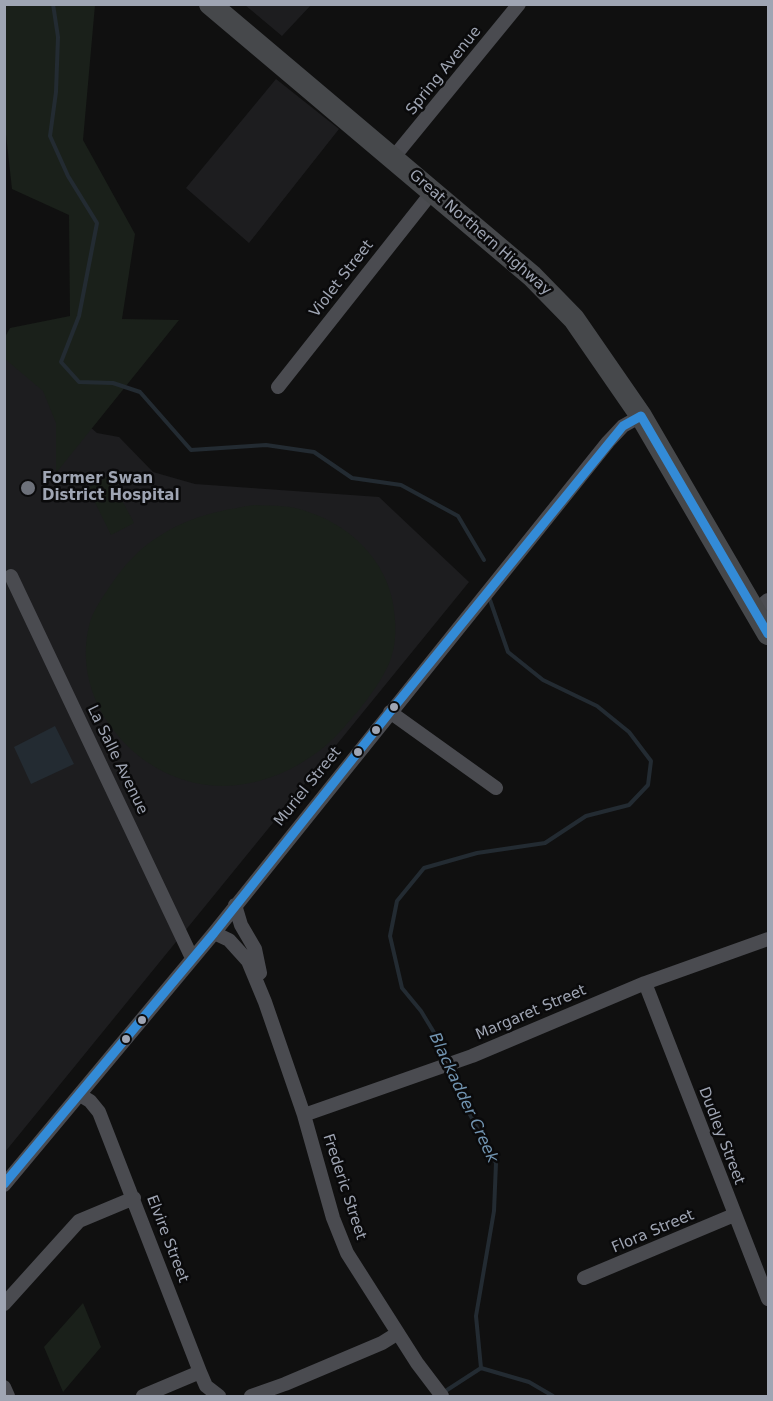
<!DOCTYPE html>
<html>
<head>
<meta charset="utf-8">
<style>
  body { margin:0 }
  #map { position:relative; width:773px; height:1401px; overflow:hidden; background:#101010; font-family:"DejaVu Sans",sans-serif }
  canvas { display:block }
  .frame { position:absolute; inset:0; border:6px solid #9fa5b3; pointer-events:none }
</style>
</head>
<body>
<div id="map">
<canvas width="773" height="1401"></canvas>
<div class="frame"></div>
</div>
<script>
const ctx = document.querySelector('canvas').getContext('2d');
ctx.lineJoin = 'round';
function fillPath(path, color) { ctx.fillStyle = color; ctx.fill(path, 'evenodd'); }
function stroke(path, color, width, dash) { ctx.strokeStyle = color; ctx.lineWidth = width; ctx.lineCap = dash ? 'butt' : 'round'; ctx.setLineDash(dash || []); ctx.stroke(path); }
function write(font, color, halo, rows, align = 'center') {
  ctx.font = font + ' "DejaVu Sans",sans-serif'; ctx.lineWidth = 5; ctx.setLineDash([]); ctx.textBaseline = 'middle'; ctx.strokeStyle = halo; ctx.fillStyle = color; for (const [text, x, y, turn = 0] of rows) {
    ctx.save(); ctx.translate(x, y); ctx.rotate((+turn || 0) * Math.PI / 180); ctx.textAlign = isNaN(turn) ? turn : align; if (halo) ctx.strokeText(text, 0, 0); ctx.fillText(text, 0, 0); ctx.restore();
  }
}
const built = new Path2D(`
  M 245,5 L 311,5 L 282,36 Z
  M 276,79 L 339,129 L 249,243 L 186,188 Z
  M 4,352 L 97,433 L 119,437 L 153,472 L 195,484 L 379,497 L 469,582 L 5,1152 Z`);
const green = new Path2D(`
  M 5,4 L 95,5 L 83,140 L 135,234 L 122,319 L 179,320 L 56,473 L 56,423 L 43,391 L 5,359 L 5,337 L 10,328 L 70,316 L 69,215 L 12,189 L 4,117 Z
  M 109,476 L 134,523 L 111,535 L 88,488 Z
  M 254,505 C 267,506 282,505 295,508 C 349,521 393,563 395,620 C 396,634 395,648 390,661 C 383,679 370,696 358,711 C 346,725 334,740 319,751 C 267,790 203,800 147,762 C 102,730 75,677 90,622 C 94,609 103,597 110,586 C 123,567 138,549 158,537 C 190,516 218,511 254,505 Z
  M 83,1303 L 101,1347 L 63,1392 L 44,1347 Z`);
const water = new Path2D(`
  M 55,726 L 74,764 L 31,784 L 14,747 Z`);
const stream = new Path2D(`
  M 53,4 L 58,37 L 56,92 L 50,136 L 68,176 L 97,223 L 79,316 L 61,362 L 79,382 L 113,383 L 140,392 L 191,450 L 266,445 L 314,452 L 352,478 L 401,485 L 458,516 L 484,560
  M 481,1368 L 476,1316 L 494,1211 L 496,1163 L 452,1081 L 441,1044 L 421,1011 L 402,988 L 390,936 L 397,901 L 424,868 L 477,853 L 545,843 L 586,816 L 629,805 L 648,785 L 651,761 L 629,732 L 597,706 L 543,680 L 508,652 L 490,600
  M 481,1368 L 529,1382 L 553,1396
  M 444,1392 L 481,1368`);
const street = new Path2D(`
  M 393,158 L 519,4
  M 278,387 L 433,191
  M 11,576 L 192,958
  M 756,610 L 768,600
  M 390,712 L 496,788
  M 235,905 L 241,925 L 255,949 L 260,973
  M 214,933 L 229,940 L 248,961 L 265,1002 L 304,1115 L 333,1218 L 347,1253 L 417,1363 L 442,1396
  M 645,983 L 768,1299
  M 80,1095 L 90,1101 L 99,1112 L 200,1372 L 206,1386 L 219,1396
  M 304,1115 L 472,1056 L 645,983 L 768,939
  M 4,1185 L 214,933 L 608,442 L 623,426 L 641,416
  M 584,1278 L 734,1215
  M 4,1304 L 79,1221 L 134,1198
  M 4,1387 L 8,1396
  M 143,1396 L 200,1372
  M 251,1396 L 285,1384 L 382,1343 L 398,1333`);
const primary = new Path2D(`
  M 210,4 L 532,276 L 574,319 L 641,416 L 768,634`);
const bus1 = new Path2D(`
  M 4,1184 L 214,933 L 390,712 L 623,426 L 641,416 L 768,634`);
const markers = [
  [28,488,8,"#6d717a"],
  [394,707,5,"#9fa5b3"],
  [376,730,5,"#9fa5b3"],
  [358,752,5,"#9fa5b3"],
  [142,1020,5,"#9fa5b3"],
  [126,1039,5,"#9fa5b3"]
];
const streetNames = [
  ["Spring Avenue",444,71,-51],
  ["Great Northern Highway",480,233,41],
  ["Violet Street",342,279,-52],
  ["La Salle Avenue",117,760,64],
  ["Muriel Street",308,787,-51],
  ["Margaret Street",531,1013,-23],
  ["Dudley Street",721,1136,69],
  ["Frederic Street",344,1187,72],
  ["Flora Street",653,1232,-23],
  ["Elvire Street",167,1239,69]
];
const poiNames = [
  ["Former Swan",42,479],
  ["District Hospital",42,496]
];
const waterNames = [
  ["Blackadder Creek",463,1098,65]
];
fillPath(built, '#1d1d1f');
fillPath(green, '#1a201a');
fillPath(water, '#232b32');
stroke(stream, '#232b32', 4);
stroke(street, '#4a4b50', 14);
stroke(primary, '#46484b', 22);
stroke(bus1, '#338bd7', 9);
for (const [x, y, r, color] of markers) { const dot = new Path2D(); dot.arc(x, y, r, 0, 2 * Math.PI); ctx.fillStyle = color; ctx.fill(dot); stroke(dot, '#0a0a0b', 2); }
write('15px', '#9fa5b3', '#0a0a0b', streetNames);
write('bold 15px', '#9fa5b3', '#0a0a0b', poiNames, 'left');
write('italic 16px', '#7295b2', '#0a0a0b', waterNames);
</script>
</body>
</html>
